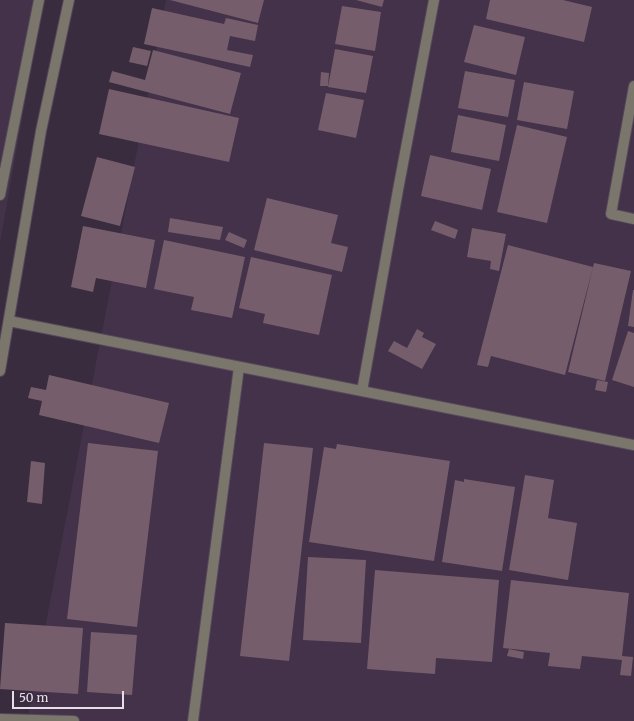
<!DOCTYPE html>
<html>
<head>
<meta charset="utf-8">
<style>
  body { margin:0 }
  #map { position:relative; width:634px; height:721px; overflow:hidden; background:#392c3e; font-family:Merriweather,serif }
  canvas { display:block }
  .scale { position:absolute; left:12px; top:691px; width:112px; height:18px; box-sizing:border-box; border:2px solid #e7deea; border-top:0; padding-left:5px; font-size:12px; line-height:14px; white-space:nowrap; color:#e7deea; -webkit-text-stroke:3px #392c3e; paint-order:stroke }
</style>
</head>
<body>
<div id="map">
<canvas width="634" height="721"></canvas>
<div class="scale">50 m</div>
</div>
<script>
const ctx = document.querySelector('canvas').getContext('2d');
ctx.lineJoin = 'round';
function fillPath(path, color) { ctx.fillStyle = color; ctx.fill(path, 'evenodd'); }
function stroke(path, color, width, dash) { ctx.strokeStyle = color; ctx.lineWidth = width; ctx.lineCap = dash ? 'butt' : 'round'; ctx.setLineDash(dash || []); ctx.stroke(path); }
const built = new Path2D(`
  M 0,0 L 43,0 L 0,243 Z
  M 166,0 L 634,0 L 634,721 L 27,721 Z`);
const building = new Path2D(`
  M 170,0 L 264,0 L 258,23 Z
  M 356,0 L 384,0 L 382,7 Z
  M 490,0 L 563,0 L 592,7 L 584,42 L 486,19 Z
  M 342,6 L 381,12 L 375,51 L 335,44 Z
  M 152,8 L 224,24 L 226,18 L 258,25 L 255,41 L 230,36 L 227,50 L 253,55 L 250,67 L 144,44 Z
  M 474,25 L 525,37 L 516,75 L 464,62 Z
  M 133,47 L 151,51 L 147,66 L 129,62 Z
  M 335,49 L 373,56 L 366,93 L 328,87 Z
  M 153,50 L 241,73 L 230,114 L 109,82 L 112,71 L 145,80 Z
  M 465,71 L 515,80 L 508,117 L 458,108 Z
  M 321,72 L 329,73 L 328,86 L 320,86 Z
  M 524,82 L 574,91 L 567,129 L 517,120 Z
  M 109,89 L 239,118 L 229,162 L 99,134 Z
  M 326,93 L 364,100 L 356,138 L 318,130 Z
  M 458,115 L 506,125 L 499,161 L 451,152 Z
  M 517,125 L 567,137 L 547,223 L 497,212 Z
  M 430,155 L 491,169 L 482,210 L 421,196 Z
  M 97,157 L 135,167 L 120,226 L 81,216 Z
  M 267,198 L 338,215 L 331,243 L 348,247 L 342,272 L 254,250 Z
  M 170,218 L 223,227 L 220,240 L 168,232 Z
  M 435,221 L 458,230 L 455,239 L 431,230 Z
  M 83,226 L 155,240 L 146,288 L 96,278 L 93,292 L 71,287 Z
  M 472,228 L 506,234 L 499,271 L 490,269 L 491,261 L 467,257 Z
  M 229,232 L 247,240 L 244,248 L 225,240 Z
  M 164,240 L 245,257 L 232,318 L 191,310 L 194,297 L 154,289 Z
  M 508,245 L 593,267 L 565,375 L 491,356 L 488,367 L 477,365 Z
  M 251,257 L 332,275 L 319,335 L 263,323 L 265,314 L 239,308 Z
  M 594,263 L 631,271 L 605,381 L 568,372 Z
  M 633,290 L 634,290 L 634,327 L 628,326 Z
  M 417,329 L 424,333 L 422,337 L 436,344 L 422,369 L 388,351 L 394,341 L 407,348 Z
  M 628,331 L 634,333 L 634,387 L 612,380 Z
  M 49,375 L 169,403 L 159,443 L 39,415 L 42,401 L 28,398 L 31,387 L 46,390 Z
  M 597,380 L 608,382 L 606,392 L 595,390 Z
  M 88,443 L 158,451 L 137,627 L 67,619 Z
  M 264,443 L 313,448 L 289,661 L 240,656 Z
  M 337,444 L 450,461 L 434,561 L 309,542 L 324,447 L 336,449 Z
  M 31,461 L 45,463 L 42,504 L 27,502 Z
  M 525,475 L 554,480 L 548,518 L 577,523 L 568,580 L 509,570 Z
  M 464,479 L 515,487 L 502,571 L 442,562 L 455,480 L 464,482 Z
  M 308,557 L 366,560 L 361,643 L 303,640 Z
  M 375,570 L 499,580 L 492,662 L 436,658 L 435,674 L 367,669 Z
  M 511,580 L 629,593 L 622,656 L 633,657 L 631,676 L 620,675 L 622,660 L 582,656 L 580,669 L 548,666 L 550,653 L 503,648 Z
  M 5,623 L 83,628 L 78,694 L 0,689 Z
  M 91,632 L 137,635 L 132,695 L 87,692 Z
  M 509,649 L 524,652 L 523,659 L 507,656 Z`);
const minor = new Path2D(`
  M 634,86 L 611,214 L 634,219
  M 0,195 L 39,0
  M 9,321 L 634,445
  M 0,371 L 41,131 L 69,0
  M 362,391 L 398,190 L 434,0
  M 0,719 L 74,721
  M 193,721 L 239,367`);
fillPath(built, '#44324a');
fillPath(building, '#755d6b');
stroke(minor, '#55485a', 12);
stroke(minor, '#7a766c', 10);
</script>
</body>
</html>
